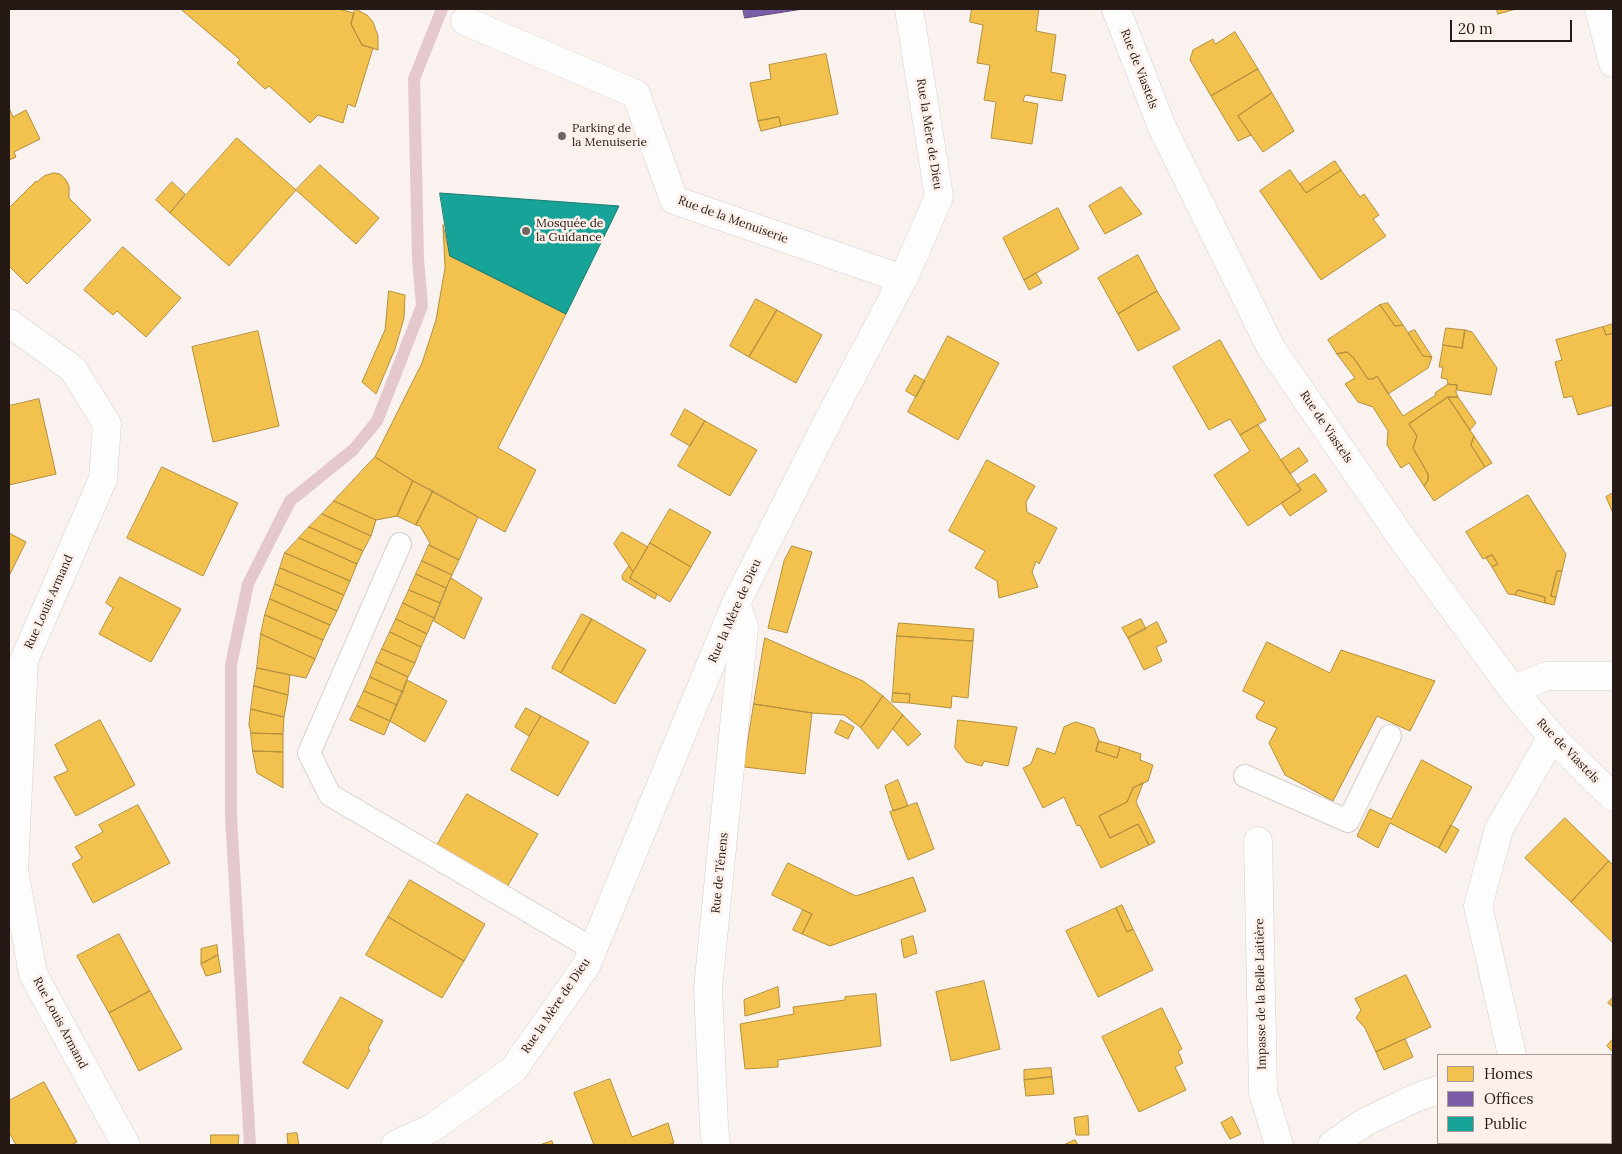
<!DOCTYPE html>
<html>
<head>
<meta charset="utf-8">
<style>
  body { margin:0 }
  #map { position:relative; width:1622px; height:1154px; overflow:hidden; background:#f9f2ef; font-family:Lora,serif }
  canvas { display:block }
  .frame { position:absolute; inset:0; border:10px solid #241914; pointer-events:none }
  .legend { position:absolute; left:1437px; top:1054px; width:175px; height:90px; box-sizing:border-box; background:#fdf0eb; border:1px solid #a69a95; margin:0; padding:6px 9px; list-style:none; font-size:15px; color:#241914 }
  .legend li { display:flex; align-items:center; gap:10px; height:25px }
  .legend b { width:25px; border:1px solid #a69a95 }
  .scale { position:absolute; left:1450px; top:20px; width:122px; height:22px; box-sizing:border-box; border:2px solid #241914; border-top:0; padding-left:6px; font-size:15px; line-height:18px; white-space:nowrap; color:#241914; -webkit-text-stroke:4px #fdf0eb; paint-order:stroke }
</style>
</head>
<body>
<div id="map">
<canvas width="1622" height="1154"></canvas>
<div class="frame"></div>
<ul class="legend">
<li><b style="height:14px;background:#f2c14e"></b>Homes</li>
<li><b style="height:14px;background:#7b5ea7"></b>Offices</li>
<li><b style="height:14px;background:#17a398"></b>Public</li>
</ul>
<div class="scale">20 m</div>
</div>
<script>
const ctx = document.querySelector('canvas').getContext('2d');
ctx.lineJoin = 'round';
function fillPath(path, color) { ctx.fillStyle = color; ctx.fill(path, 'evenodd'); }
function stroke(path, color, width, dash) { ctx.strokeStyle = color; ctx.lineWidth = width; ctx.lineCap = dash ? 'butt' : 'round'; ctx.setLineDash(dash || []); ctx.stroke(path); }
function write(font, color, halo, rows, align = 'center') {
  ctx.font = font + ' Lora,serif'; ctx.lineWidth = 5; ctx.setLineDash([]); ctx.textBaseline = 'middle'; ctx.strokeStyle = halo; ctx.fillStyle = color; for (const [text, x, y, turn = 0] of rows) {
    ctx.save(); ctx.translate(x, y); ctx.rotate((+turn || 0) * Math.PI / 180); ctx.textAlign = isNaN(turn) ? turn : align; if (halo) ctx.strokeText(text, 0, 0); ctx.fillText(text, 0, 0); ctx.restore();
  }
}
const homes = new Path2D(`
  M 181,9 L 338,9 L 354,13 L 351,24 L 362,45 L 373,48 L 355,107 L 348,104 L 343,123 L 318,115 L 310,123 L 269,86 L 265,89 L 237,63 L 240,60 Z
  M 355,9 L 367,15 L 373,22 L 378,36 L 378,50 L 362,45 L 351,24 Z
  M 972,9 L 1039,9 L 1036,31 L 1056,35 L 1051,72 L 1066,75 L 1062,101 L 1025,95 L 1023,101 L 1038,104 L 1032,144 L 991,138 L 996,102 L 984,100 L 990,65 L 977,63 L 983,25 L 970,22 Z
  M 1497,9 L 1516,9 L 1498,14 Z
  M 1235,32 L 1258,69 L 1211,96 L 1190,60 L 1193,50 L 1213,39 L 1215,44 Z
  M 826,54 L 838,114 L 781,126 L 779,117 L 758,121 L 750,83 L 771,79 L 769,65 Z
  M 1258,69 L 1272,93 L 1238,116 L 1251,135 L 1238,141 L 1211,96 Z
  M 1272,93 L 1294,131 L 1263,152 L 1238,116 Z
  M 9,108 L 13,117 L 26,110 L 40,139 L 14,152 L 16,157 L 9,160 Z
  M 779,117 L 781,126 L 761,131 L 758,121 Z
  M 237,138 L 296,190 L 229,266 L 170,213 Z
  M 1335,161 L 1341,170 L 1306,193 L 1300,184 Z
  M 320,165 L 379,218 L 356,244 L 296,190 Z
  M 1290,170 L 1306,193 L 1341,170 L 1360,197 L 1364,194 L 1379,215 L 1373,219 L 1386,236 L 1321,280 L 1260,191 Z
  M 54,173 L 60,174 L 66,180 L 69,186 L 69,198 L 91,220 L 27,284 L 9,266 L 9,256 L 10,254 L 9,253 L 9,208 L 36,181 L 37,182 L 44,176 Z
  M 172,182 L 185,194 L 170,213 L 156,200 Z
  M 1121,187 L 1142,214 L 1105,234 L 1089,206 Z
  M 1058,208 L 1079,249 L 1024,280 L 1003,238 Z
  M 443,225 L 450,256 L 566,314 L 498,448 L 536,470 L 505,532 L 413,481 L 375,457 L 422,363 L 436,320 L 445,268 Z
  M 123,247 L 181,298 L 146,337 L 117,311 L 113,315 L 84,290 Z
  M 1138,255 L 1157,291 L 1118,314 L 1098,278 Z
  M 1036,273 L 1042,283 L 1029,290 L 1024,280 Z
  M 389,291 L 405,295 L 404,318 L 395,349 L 376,394 L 362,382 L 385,330 Z
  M 1157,291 L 1180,329 L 1138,351 L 1118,314 Z
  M 756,299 L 777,310 L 749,357 L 730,346 Z
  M 1388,303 L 1403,325 L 1395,326 L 1383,309 L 1380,305 Z
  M 1380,305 L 1395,326 L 1403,325 L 1423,356 L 1432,357 L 1428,368 L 1388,394 L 1377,376 L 1373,379 L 1368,379 L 1353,357 L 1347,352 L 1337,354 L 1328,340 Z
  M 777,310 L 822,335 L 796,383 L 749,357 Z
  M 1613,324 L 1613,333 L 1606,335 L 1603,327 Z
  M 1603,327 L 1606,335 L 1613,333 L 1613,405 L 1578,415 L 1572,396 L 1564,398 L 1555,362 L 1562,360 L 1556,340 Z
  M 1446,328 L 1465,330 L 1462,348 L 1443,345 Z
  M 1415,330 L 1416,332 L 1432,357 L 1423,356 L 1408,333 Z
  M 1465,330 L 1472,332 L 1497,368 L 1491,395 L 1457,390 L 1457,385 L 1448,384 L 1447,379 L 1441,378 L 1443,367 L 1439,367 L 1443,345 L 1462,348 Z
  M 258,331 L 279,426 L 213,442 L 192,347 Z
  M 948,336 L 999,363 L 958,440 L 908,412 Z
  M 1220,340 L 1266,420 L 1240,435 L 1230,419 L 1209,430 L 1173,367 Z
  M 1347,352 L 1353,357 L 1368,379 L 1373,379 L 1377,376 L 1403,416 L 1436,395 L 1435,393 L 1448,384 L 1457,385 L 1456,392 L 1458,397 L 1448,397 L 1409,424 L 1417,436 L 1413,448 L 1428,474 L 1428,480 L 1424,486 L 1409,463 L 1401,468 L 1387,445 L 1388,431 L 1373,407 L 1358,402 L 1345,384 L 1355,378 L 1337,354 Z
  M 915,375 L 925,381 L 916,397 L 906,391 Z
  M 1448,397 L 1458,397 L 1476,423 L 1470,430 Z
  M 1448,397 L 1474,436 L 1471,445 L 1485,467 L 1434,501 L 1424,486 L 1428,480 L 1428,474 L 1413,448 L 1417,436 L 1409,424 Z
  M 39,399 L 56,474 L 9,485 L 9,406 Z
  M 685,409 L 705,421 L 690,446 L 671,435 Z
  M 705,421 L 757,450 L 730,496 L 678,466 Z
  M 1258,425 L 1301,490 L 1248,526 L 1214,475 L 1250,451 L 1240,435 Z
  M 1474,436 L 1492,463 L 1485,467 L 1471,445 Z
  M 1299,448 L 1308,461 L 1290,474 L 1281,460 Z
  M 375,457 L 413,481 L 397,516 L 376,520 L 334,501 Z
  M 987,460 L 1035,486 L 1026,502 L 1027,512 L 1057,528 L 1039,564 L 1036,561 L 1032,572 L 1038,587 L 999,598 L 997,581 L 975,568 L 985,551 L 949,531 Z
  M 162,467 L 238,503 L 203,576 L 127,538 Z
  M 1315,474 L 1327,491 L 1290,516 L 1281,503 L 1301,490 L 1297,485 Z
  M 413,481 L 433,491 L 416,525 L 397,516 Z
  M 433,491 L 478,517 L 459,560 L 429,545 L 430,543 L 420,526 L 416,525 Z
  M 1613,493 L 1613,513 L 1606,497 Z
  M 1528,495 L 1566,554 L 1562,571 L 1557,571 L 1551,596 L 1556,597 L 1554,605 L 1545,603 L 1545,597 L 1518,590 L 1515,595 L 1508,594 L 1492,567 L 1498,564 L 1492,555 L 1483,559 L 1466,532 Z
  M 334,501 L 376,520 L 371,536 L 322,514 Z
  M 670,509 L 711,532 L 691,567 L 650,543 Z
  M 322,514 L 371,536 L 363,551 L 309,527 Z
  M 309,527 L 363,551 L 357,564 L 299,538 Z
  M 622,532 L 648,547 L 633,572 L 614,544 Z
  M 9,533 L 26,542 L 9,576 Z
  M 299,538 L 357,564 L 350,581 L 285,553 Z
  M 650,543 L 691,567 L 670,602 L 630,578 Z
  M 429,545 L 459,560 L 452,575 L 422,561 Z
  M 792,546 L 812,552 L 787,633 L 768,628 L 784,561 Z
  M 285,553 L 350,581 L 344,595 L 280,568 Z
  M 1492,555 L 1498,564 L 1492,567 L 1486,558 Z
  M 422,561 L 452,575 L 446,588 L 416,574 Z
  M 629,566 L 633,572 L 630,578 L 657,594 L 655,599 L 623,580 L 622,576 Z
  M 280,568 L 344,595 L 337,611 L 275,584 Z
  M 1557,571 L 1562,571 L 1556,597 L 1551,596 Z
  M 416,574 L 446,588 L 440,603 L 409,590 Z
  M 120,577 L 181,609 L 151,662 L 99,634 L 113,608 L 106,603 Z
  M 451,578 L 482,598 L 464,639 L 434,621 Z
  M 275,584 L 337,611 L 330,625 L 270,599 Z
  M 409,590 L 440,603 L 434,618 L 403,603 Z
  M 1518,590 L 1545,597 L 1545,603 L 1515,595 Z
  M 270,599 L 330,625 L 323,640 L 265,615 Z
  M 403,603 L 434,618 L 427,634 L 396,619 Z
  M 582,614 L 592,619 L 561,673 L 552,668 Z
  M 265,615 L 323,640 L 315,659 L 261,634 Z
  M 396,619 L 427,634 L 421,647 L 390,632 Z
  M 592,619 L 646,650 L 615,704 L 561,673 Z
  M 1141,619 L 1146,629 L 1128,638 L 1122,628 Z
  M 1157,622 L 1167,642 L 1156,647 L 1162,661 L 1144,670 L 1128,638 Z
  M 899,623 L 974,629 L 973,641 L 897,636 Z
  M 390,632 L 421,647 L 415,663 L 382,649 Z
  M 261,634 L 315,659 L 306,678 L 257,668 Z
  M 897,636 L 973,641 L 968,698 L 952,696 L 951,708 L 909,703 L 910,694 L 893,693 Z
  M 765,638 L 863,681 L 883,696 L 862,726 L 860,727 L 844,715 L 812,713 L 754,704 Z
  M 1267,642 L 1330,673 L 1341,650 L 1435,681 L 1410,731 L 1377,716 L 1333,801 L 1285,775 L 1269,743 L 1277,728 L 1257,719 L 1256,716 L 1265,702 L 1243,691 Z
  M 382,649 L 415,663 L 408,677 L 376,662 Z
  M 376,662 L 408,677 L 403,692 L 370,677 Z
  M 257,668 L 290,675 L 288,695 L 254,686 Z
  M 370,677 L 403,692 L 397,705 L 364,691 Z
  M 407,680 L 447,701 L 425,742 L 390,721 Z
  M 254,686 L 288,695 L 284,717 L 251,709 Z
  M 364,691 L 397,705 L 390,721 L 357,706 Z
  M 893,693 L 910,694 L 909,703 L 892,702 Z
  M 883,696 L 903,715 L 878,749 L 860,727 L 862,726 Z
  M 754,704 L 812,713 L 805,774 L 744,767 Z
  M 357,706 L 390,721 L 384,735 L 350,720 Z
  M 526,708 L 541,716 L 529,736 L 515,727 Z
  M 251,709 L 284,717 L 283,734 L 251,733 L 249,725 Z
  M 903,715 L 921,734 L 908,746 L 893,729 Z
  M 541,716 L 589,742 L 558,796 L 511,770 Z
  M 100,720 L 135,785 L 76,816 L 54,777 L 68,771 L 55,745 Z
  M 841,720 L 854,727 L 848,739 L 835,733 Z
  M 958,720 L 1017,727 L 1008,766 L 984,761 L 982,766 L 966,762 L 955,748 Z
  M 1076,722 L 1094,728 L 1099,741 L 1096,751 L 1117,758 L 1120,747 L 1141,754 L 1140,760 L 1153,765 L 1148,781 L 1133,788 L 1127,802 L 1099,816 L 1110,838 L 1138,824 L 1149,845 L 1101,868 L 1080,825 L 1077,826 L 1064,797 L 1043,808 L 1023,768 L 1031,764 L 1037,748 L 1055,754 L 1064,727 Z
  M 251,733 L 283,734 L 283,752 L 253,751 Z
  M 1099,741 L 1120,747 L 1117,758 L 1096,751 Z
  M 253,751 L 283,752 L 283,788 L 257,773 Z
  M 1422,760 L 1472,787 L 1439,848 L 1390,823 L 1378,848 L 1357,836 L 1370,809 L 1391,819 Z
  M 898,780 L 908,806 L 893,811 L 885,786 Z
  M 1143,783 L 1136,802 L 1155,842 L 1149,845 L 1138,824 L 1110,838 L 1099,816 L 1127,802 L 1133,788 Z
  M 467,794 L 538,834 L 507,887 L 436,847 Z
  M 917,803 L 934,849 L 908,860 L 890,812 Z
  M 138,805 L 170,863 L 93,903 L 72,864 L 82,858 L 75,847 L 103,832 L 99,825 Z
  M 1565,818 L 1609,861 L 1571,902 L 1525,858 Z
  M 1451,825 L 1459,830 L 1446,853 L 1439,848 Z
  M 1609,861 L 1613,865 L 1613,943 L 1571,902 Z
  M 788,863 L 856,896 L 913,877 L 926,911 L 830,946 L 802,934 L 812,914 L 772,895 Z
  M 410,880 L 485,924 L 464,961 L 388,917 Z
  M 1122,905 L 1133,929 L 1127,932 L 1116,908 Z
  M 1116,908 L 1127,932 L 1133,929 L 1153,970 L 1098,997 L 1066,931 Z
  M 803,910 L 812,914 L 802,934 L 793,930 Z
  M 388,917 L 464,961 L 442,998 L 366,955 Z
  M 119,934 L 150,991 L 109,1013 L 77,956 Z
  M 913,936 L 917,953 L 904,958 L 901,940 Z
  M 217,945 L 218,955 L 201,964 L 201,949 Z
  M 218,955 L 221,972 L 206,976 L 201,964 Z
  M 1406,975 L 1431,1027 L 1376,1052 L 1365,1028 L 1356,1018 L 1361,1010 L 1355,999 Z
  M 984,981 L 1000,1049 L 951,1061 L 936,992 Z
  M 778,987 L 780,1007 L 745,1016 L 744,1000 Z
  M 150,991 L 182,1049 L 139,1071 L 109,1013 Z
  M 876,994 L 881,1046 L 778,1060 L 778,1067 L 745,1069 L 740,1024 L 794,1014 L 793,1007 L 845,1000 L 845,997 Z
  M 341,997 L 383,1021 L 368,1048 L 370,1050 L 348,1089 L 303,1063 Z
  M 1613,997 L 1613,1007 L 1608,1003 Z
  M 1162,1008 L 1182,1049 L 1178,1051 L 1183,1063 L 1175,1067 L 1186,1090 L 1139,1112 L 1102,1037 Z
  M 1405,1039 L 1413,1057 L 1384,1070 L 1376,1052 Z
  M 1613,1039 L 1613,1052 L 1607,1046 Z
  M 1051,1068 L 1052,1077 L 1024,1080 L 1024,1070 Z
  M 1052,1077 L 1054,1094 L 1026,1096 L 1024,1080 Z
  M 610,1079 L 632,1137 L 668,1123 L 674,1143 L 667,1145 L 594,1145 L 574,1093 Z
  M 44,1082 L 77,1142 L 71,1145 L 16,1145 L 9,1132 L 9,1101 Z
  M 1611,1107 L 1613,1109 L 1613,1145 L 1586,1145 L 1585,1143 L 1611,1143 Z
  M 1088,1116 L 1089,1135 L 1076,1135 L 1074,1118 Z
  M 1232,1117 L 1241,1134 L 1230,1139 L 1221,1123 Z
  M 297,1133 L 299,1145 L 288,1145 L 287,1134 Z
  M 211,1135 L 239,1135 L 238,1145 L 211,1145 Z
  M 1075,1140 L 1078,1145 L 1064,1145 Z
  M 552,1141 L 553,1145 L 540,1145 Z`);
const offices = new Path2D(`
  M 743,9 L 803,9 L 745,18 Z`);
const public = new Path2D(`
  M 440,193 L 619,206 L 566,314 L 450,256 Z`);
const stream = new Path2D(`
  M 250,1145 L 231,816 L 231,665 L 248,584 L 290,501 L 353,450 L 377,421 L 422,306 L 418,259 L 414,79 L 442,9`);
const lane = new Path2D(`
  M 400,544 L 309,753 L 330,795 L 593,949
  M 1245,776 L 1348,821 L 1390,736`);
const street = new Path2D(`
  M 1116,9 L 1162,127 L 1271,348 L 1401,537 L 1513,690 L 1552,737 L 1613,797
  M 1599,9 L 1613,63
  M 465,21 L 636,94 L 674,200 L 903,279
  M 9,323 L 73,369 L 107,424 L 103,479 L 24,660 L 14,870 L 33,974 L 126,1145
  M 1513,690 L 1546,676 L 1613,676
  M 1258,841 L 1263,1092 L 1279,1145
  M 1512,1055 L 1478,906 L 1499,829 L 1552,737
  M 1542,1143 L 1543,1145
  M 395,1145 L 432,1128 L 513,1070 L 586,966 L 736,603 L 828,421 L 903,279 L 939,197 L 909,9
  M 716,1145 L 714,1126 L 708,988 L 744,627 L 736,603
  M 1332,1145 L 1365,1122 L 1415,1098 L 1438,1090`);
const markers = [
  [562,136,5,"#6f6561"],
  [526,231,5,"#6f6561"]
];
const streetNames = [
  ["Rue de Viastels",1139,69,69],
  ["Rue la Mère de Dieu",929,134,81],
  ["Rue de la Menuiserie",733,220,20],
  ["Rue de Viastels",1326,427,56],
  ["Rue Louis Armand",49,602,-66],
  ["Rue la Mère de Dieu",735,611,-66],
  ["Rue de Viastels",1568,751,46],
  ["Rue de Ténens",720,873,-84],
  ["Impasse de la Belle Laitière",1261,994,-91],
  ["Rue la Mère de Dieu",556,1006,-56],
  ["Rue Louis Armand",60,1023,62]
];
const poiNames = [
  ["Parking de",572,129],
  ["la Menuiserie",572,143],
  ["Mosquée de",536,224],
  ["la Guidance",536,238]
];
fillPath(homes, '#f2c14e');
stroke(homes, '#b48f3d', 1);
fillPath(offices, '#7b5ea7');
stroke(offices, '#61497b', 1);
fillPath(public, '#17a398');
stroke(public, '#1b7a70', 1);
stroke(stream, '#e5c8cd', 12);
stroke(lane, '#d8cecb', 24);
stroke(street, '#d8cecb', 29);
stroke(lane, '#fefdfd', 22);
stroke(street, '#fefdfd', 28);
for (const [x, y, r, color] of markers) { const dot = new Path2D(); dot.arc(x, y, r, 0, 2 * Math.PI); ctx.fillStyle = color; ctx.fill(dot); stroke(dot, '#fdf0eb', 2); }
write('12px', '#241914', '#fdf0eb', streetNames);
write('12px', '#241914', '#fdf0eb', poiNames, 'left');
</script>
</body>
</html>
